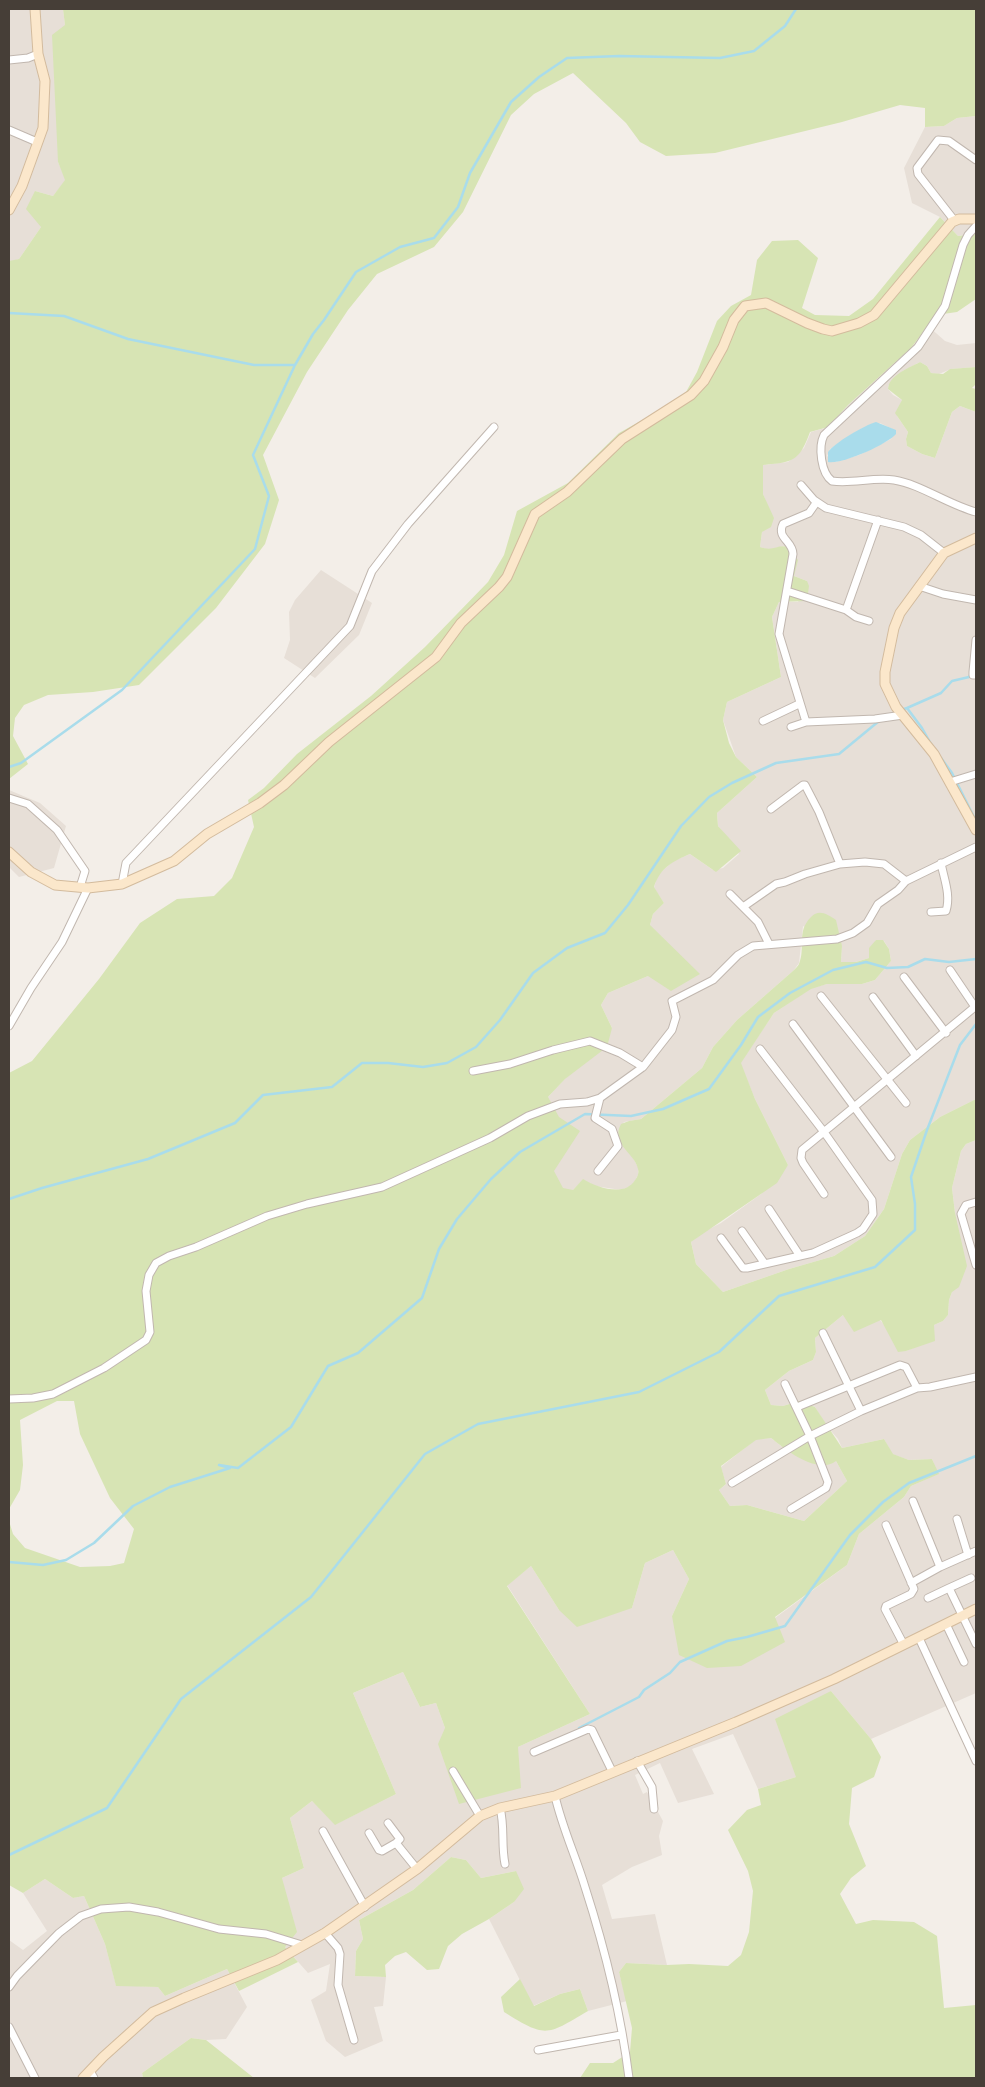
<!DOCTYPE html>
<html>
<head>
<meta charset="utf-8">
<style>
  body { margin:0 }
  #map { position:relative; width:985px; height:2087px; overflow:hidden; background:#f3eee8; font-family:Mulish,sans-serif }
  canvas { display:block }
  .frame { position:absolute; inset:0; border:10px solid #463e37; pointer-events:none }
</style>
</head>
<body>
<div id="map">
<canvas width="985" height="2087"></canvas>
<div class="frame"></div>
</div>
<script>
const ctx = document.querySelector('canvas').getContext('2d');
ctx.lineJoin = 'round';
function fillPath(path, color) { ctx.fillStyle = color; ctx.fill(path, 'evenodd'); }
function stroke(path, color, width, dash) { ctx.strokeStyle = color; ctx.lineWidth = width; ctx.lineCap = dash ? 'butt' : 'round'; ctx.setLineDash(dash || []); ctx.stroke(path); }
const residential = new Path2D(`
  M 9,9 L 63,9 L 65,25 L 58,162 L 66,180 L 53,196 L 35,191 L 41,227 L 19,259 L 10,262 Z
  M 976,116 L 976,234 L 958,236 L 940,217 L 912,203 L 904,168 L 925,127 L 944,126 L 957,118 Z
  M 928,326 L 945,341 L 957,345 L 976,343 L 976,367 L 951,369 L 939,374 L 931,373 L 927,366 L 920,362 L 903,371 L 888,386 L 888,389 L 893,395 L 902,400 L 897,416 L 908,432 L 906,439 L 907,446 L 922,454 L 935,458 L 952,412 L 960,406 L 976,412 L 976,1099 L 940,1117 L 910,1140 L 902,1154 L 884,1209 L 865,1236 L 834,1256 L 789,1269 L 723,1292 L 696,1264 L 691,1242 L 705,1231 L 721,1223 L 761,1194 L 788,1165 L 755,1099 L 740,1063 L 774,1013 L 811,988 L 827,984 L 862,984 L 875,980 L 891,961 L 889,949 L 884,941 L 876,940 L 869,958 L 856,962 L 841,962 L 842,946 L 803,926 L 799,963 L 794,970 L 737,1020 L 713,1047 L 702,1068 L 641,1119 L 624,1122 L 619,1132 L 638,1167 L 638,1175 L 632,1186 L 621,1190 L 595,1186 L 583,1180 L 573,1190 L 433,1250 L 548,1097 L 612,1028 L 601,1005 L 608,993 L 648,976 L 650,925 L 653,914 L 664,903 L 654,888 L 657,876 L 673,861 L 690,854 L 713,870 L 723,868 L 739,854 L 718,826 L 717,813 L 757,777 L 736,757 L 723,720 L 727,702 L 781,677 L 772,617 L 779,602 L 798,602 L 807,581 L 794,576 L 784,546 L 769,550 L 760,547 L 762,532 L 770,512 L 763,494 L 763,465 L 788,462 L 804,448 L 811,432 L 828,427 L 848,405 L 911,348 ZM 880,423 L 896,431 L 891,439 L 859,455 L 836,462 L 827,456 L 830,449 L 851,435 L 861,429 Z
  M 321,570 L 372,603 L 359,635 L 315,678 L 284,658 L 290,640 L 289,612 L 295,600 Z
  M 9,790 L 40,803 L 66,826 L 54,868 L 19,877 L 9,867 Z
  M 976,1140 L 976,1693 L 871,1739 L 831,1691 L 796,1777 L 758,1789 L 733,1734 L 692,1749 L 714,1794 L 678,1803 L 660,1763 L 635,1775 L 643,1794 L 647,1792 L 663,1821 L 659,1836 L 662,1855 L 632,1867 L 602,1885 L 612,1919 L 655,1914 L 667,1965 L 626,1963 L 619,1972 L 627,2001 L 588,2011 L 580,1989 L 560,1994 L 533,2006 L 489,1919 L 514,1902 L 516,1871 L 481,1878 L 466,1860 L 451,1857 L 413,1890 L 359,1920 L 363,1939 L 356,1951 L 355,1976 L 386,1977 L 383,2006 L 374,2007 L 383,2041 L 345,2057 L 326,2041 L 311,2000 L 326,1991 L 330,1964 L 308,1973 L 285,1947 L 282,1878 L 304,1868 L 290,1818 L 312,1801 L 336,1824 L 396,1794 L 353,1693 L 403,1672 L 420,1707 L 436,1703 L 445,1728 L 518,1747 L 590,1714 L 507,1585 L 531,1566 L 559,1610 L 632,1608 L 645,1563 L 673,1550 L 689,1579 L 672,1616 L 775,1618 L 847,1565 L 859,1534 L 904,1497 L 911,1486 L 938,1474 L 932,1459 L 909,1460 L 892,1454 L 884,1439 L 842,1448 L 838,1439 L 825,1424 L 815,1407 L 799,1401 L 783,1406 L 771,1405 L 765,1390 L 789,1371 L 813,1360 L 816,1352 L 815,1338 L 843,1315 L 880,1320 L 906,1351 L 913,1348 L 934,1325 L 943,1321 L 948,1315 L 949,1300 L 952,1292 L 955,1213 L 952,1188 L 961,1151 L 966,1144 Z
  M 771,1438 L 781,1446 L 836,1461 L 847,1481 L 804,1521 L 747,1505 L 730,1506 L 719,1490 L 726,1484 L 721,1467 L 756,1439 Z
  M 45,1879 L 73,1898 L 84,1896 L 105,1944 L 116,1985 L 158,1987 L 165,1996 L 227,1969 L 247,2007 L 226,2039 L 206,2040 L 191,2038 L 142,2073 L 143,2078 L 9,2078 L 9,1940 L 23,1950 L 47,1931 L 23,1893 Z`);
const green = new Path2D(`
  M 63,9 L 976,9 L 976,116 L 957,118 L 944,126 L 925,127 L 925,108 L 900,105 L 842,122 L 715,153 L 666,156 L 640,142 L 626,123 L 573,73 L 534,94 L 511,115 L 463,212 L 434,247 L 377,274 L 348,310 L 307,372 L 263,455 L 279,500 L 265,544 L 216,608 L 139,685 L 93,692 L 48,695 L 24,705 L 15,718 L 13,736 L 28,764 L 9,779 L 9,261 L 19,259 L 41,227 L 26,209 L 35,191 L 53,196 L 65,180 L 58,162 L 52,35 L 65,25 Z
  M 940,217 L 958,236 L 976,234 L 976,299 L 957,312 L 936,315 L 911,348 L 848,405 L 828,427 L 810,432 C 808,437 806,443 803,448 C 795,464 779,463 763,465 L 763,494 L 774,518 L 771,527 L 762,532 L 760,547 C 774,552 777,544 788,547 L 798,560 L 794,576 L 807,581 L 809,586 L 807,601 L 779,602 L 772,617 L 781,677 L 727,702 L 723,720 L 729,743 L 736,757 L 757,777 L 717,813 L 718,826 L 741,851 L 716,872 L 690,854 C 673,861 660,868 654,887 L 664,903 L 653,914 L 650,925 L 700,974 L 671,991 L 648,976 L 608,993 L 601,1005 L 612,1028 L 607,1047 L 565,1079 L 548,1097 L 559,1117 L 580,1131 L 554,1171 L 563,1188 L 573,1190 L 583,1179 C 598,1188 625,1197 635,1180 C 638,1176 639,1173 638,1169 C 635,1153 610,1144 621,1124 L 629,1121 L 641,1119 L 702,1068 L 713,1047 L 737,1020 L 794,970 C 796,968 798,966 799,964 C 806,947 796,932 811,917 C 819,909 827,914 836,920 L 842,946 L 841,962 L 856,962 L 869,958 L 869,948 L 876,940 L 883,940 L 889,949 L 891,961 L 875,980 L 862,984 L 827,984 L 811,989 L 774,1013 L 741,1063 L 755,1099 L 788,1165 L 777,1183 L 691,1242 L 696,1264 L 723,1292 L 789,1269 L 834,1256 L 865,1236 L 884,1209 L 902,1154 L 910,1140 L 940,1117 L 976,1099 L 976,1140 L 966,1144 L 961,1151 L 952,1188 L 955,1213 L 967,1266 L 959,1287 L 952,1292 L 949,1300 L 948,1315 L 943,1321 L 934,1325 L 935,1341 L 906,1351 L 898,1352 L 881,1320 L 854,1332 L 843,1315 L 815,1338 L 816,1352 L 813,1360 L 789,1371 L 765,1390 L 771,1405 L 783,1406 L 799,1401 L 815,1407 L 842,1448 L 884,1439 L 893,1454 L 909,1460 L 932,1459 L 939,1474 L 911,1486 L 904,1497 L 859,1534 L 847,1565 L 775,1617 L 785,1642 L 741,1666 L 707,1668 L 679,1655 L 672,1616 L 689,1579 L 673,1550 L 645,1563 L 632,1608 L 577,1627 L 559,1610 L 531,1566 L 507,1586 L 590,1714 L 518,1747 L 521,1788 L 459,1804 L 438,1744 L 445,1728 L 436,1703 L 420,1707 L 403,1672 L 353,1693 L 396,1794 L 335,1825 L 312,1801 L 290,1818 L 304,1868 L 282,1878 L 297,1932 L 285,1947 L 298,1962 L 239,1991 L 227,1969 L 165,1996 L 158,1987 L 116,1986 L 105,1944 L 84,1896 L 73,1898 L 45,1879 L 23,1893 L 9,1885 L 9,1521 L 13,1534 L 25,1548 L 80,1567 L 110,1566 L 124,1563 L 134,1529 L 110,1498 L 80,1434 L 74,1401 L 57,1401 L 20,1420 L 23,1465 L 20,1490 L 9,1509 L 9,1073 L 32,1061 L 99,979 L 140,923 L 177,899 L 214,896 L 232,878 L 254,827 L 248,800 L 264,788 L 297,754 L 371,696 L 425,647 L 488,582 L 504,555 L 517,511 L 568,483 L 619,433 L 662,409 L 686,392 L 697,372 L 717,321 L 731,306 L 751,295 L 757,260 L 772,241 L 798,240 L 818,258 L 802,308 L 815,315 L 849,316 L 873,299 ZM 771,1438 C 786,1450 817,1475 836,1461 L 847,1481 L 804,1521 L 747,1505 L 730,1506 L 719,1490 L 726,1484 L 721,1466 L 756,1440 Z
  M 920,362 L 927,366 L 931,373 L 943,374 L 950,369 L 976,367 L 976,384 L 972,388 L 976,389 L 976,412 L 960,406 L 952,412 L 935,458 L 922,454 L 907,446 L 906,439 L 908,432 L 895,413 L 902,400 L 888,389 C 889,375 909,368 920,362 Z
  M 831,1691 L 871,1739 L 881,1757 L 874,1777 L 852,1788 L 849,1824 L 866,1866 L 851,1878 L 840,1894 L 856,1924 L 873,1920 L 914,1922 L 937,1936 L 944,2008 L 976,2005 L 976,2078 L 580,2078 L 590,2063 L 613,2063 L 630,2052 L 632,2028 L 619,1972 L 626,1963 L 667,1965 L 689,1964 L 728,1966 L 741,1955 L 749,1932 L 753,1891 L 748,1871 L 728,1830 L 747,1810 L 761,1805 L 758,1789 L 796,1777 L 775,1719 Z
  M 451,1857 L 466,1860 L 481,1878 L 516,1871 L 524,1889 L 514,1902 L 489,1919 L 462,1934 L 448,1946 L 439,1969 L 427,1970 L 406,1952 L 395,1956 L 385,1965 L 386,1977 L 355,1976 L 356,1951 L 363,1939 L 359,1920 L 413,1890 Z
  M 520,1979 L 534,2006 L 560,1994 L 580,1989 L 588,2011 C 546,2036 546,2038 504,2012 L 501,1997 Z
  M 191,2038 L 206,2040 L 254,2078 L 143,2078 L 142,2073 Z`);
const water = new Path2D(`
  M 876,422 L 896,430 L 896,434 C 888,444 841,465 828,462 L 828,452 C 834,443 865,425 876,422 Z`);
const stream = new Path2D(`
  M 9,313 L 64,316 L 128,339 L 254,365 L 295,365
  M 907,708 L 941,693 L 952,681 L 969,677 L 971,673
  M 901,710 L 907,708 L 922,728 L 931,744
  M 941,758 L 952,773 L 976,821
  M 9,767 L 21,763 L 122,690 L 255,549 L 269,496 L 253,455 L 295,365 L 313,334 L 324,320 L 356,272 L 400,247 L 434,238 L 458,207 L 470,173 L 511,102 L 539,77 L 567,58 L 619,56 L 720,58 L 754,51 L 785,26 L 796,9
  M 9,1199 L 42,1188 L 148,1159 L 235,1123 L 263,1095 L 332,1087 L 362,1063 L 388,1063 L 423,1067 L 447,1063 L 476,1047 L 500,1020 L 533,973 L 567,948 L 605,933 L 628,905 L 681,826 L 709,797 L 732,783 L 776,763 L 839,754 L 879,721
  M 9,1562 L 43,1565 L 66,1560 L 94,1543 L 133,1506 L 170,1487 L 230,1468 L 219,1465 L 238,1468 L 291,1427 L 328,1366 L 358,1353 L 422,1298 L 439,1249 L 457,1219 L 491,1179 L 520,1152 L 585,1114 L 631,1116 L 663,1109 L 709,1089 L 741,1045 L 758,1017 L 790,993 L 833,970 L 866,962 L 887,968 L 908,967 L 925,959 L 949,962 L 976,959
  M 579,1728 L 639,1697 L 644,1690 L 670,1673 L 680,1662 L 727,1641 L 747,1637 L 785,1626 L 850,1535 L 883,1502 L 909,1483 L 976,1456
  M 9,1855 L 107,1808 L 181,1699 L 311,1597 L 425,1454 L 478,1424 L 639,1392 L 719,1352 L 779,1296 L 875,1267 L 915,1230 L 915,1204 L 911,1177 L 927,1130 L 960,1045 L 976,1024`);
const street = new Path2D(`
  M 9,60 L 28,58 L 38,54
  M 9,130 L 37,142
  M 954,220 L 918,174 L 917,168 L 938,140 L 949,141 L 976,160
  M 976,226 L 968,235 L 963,245 L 945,306 L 918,347 L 824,435 C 818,447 821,473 832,481 C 852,484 873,477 894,480 C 920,484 949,505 976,512
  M 801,485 L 814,500 L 826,508 L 904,527 L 921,535 L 944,553
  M 816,503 L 809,513 L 783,524 C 776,538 793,541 793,554 L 779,634 L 806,722 L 875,719 L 903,715
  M 919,586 L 943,594 L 976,600
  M 787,591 L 846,610 L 878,520
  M 846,610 L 856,617 L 869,621
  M 976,640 L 973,672 L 973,675 L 976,675
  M 763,721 L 799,704
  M 791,727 L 806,722
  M 950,782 L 976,774
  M 9,798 L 28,804 L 57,830 L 85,871 L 80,887
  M 771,809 L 803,785 L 805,785 L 819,812 L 840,864
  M 122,884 L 126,863 L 350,626 L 372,571 L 408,524 L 494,427
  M 730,894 L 743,907
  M 931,912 L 946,911 C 951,895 944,879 941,863
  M 769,944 L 758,922 L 743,907 L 776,884 L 785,882 L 805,874 L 840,864 L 865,862 L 884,864 L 906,881
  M 950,970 L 975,1007
  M 904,977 L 946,1033
  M 821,996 L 906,1103
  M 873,997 L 916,1056
  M 793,1024 L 891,1157
  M 9,1026 L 31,988 L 62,942 L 88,888
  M 473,1071 L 510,1064 L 553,1050 L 590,1041 L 620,1053 L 643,1067
  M 598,1171 L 618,1146 L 612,1129 L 595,1118 L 600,1098
  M 824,1194 L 803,1163 L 801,1158 L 802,1150 L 976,1006
  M 976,1202 L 966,1205 L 961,1214 L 976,1265
  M 769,1209 L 800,1256
  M 742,1231 L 765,1264
  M 721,1238 L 743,1268 L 747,1268 L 813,1253 L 857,1233 L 863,1229 L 873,1214 L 872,1200 L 824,1132 L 760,1049
  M 823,1333 L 861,1411
  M 785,1384 L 810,1436 L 828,1482 L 826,1488 L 791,1509
  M 9,1399 L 33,1398 L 53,1394 L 104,1368 L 146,1340 L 150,1332 L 146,1291 L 149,1275 L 156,1263 L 169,1256 L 196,1247 L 267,1216 L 307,1204 L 382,1187 L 490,1138 L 528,1116 L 560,1104 L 587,1102 L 600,1098 L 643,1067 L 672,1030 L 676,1017 L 672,1001 L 713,980 L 738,955 L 753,946 L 837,939 L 853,933 L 867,923 L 878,904 L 898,890 L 906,881 L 976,847
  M 797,1407 L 900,1365 L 906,1367 L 917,1388
  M 732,1483 L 810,1436 L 861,1411 L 917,1388 L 930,1387 L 976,1377
  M 913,1501 L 940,1567
  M 957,1519 L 968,1555
  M 886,1525 L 914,1589 L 911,1594 L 886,1606 L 885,1609 L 904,1645
  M 911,1583 L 940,1567 L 976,1551
  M 949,1588 L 971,1578
  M 928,1598 L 949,1588 L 976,1644
  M 946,1624 L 964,1662
  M 919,1638 L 976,1761
  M 534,1752 L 588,1729 L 592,1730 L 612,1771
  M 637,1761 L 652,1787 L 654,1809
  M 453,1771 L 480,1816
  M 555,1796 C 562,1827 576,1857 585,1887 C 605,1949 621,2014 629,2078
  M 500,1808 C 505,1827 501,1845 505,1864
  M 388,1823 L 400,1839 L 396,1843
  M 323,1831 L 365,1907
  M 369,1833 L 379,1850 L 382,1851 L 396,1843 L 417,1869
  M 325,1933 L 338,1948 L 340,1954 L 338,1985 L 354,2040
  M 9,1987 L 17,1976 L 59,1933 L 81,1916 L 101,1909 L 129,1907 L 158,1912 L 219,1929 L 266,1934 L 302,1945
  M 9,2027 L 35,2078
  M 538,2050 L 621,2035
  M 90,2071 L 94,2078`);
const secondary = new Path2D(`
  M 9,210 L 22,186 L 43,128 L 45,81 L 38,54 L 35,9
  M 976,538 L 944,553 L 900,613 L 894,628 L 885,672 L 885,684 L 896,707 L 934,754 L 976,830
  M 9,852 L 31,872 L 55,885 L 88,888 L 122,884 L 174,861 L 207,834 L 260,803 L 284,785 L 329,742 L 436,657 L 461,623 L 499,587 L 507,577 L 535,514 L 567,492 L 622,439 L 691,395 L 704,381 L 723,347 L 734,320 L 745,306 L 766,303 L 807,323 L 823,329 L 832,331 L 859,323 L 874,315 L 952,222 L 959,219 L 976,219
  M 83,2078 L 103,2057 L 153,2012 L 184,1998 L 277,1960 L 325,1933 L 417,1869 L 480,1816 L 500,1808 L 555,1796 L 736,1722 L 834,1679 L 976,1609`);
fillPath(residential, '#e7dfd7');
fillPath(green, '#d7e4b4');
fillPath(water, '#a9dceb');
stroke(stream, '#a9dceb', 2.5);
stroke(street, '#c1b7af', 9);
stroke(secondary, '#d3bb9d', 11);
stroke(street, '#fff', 7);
stroke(secondary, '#fbe7cb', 9);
</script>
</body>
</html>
